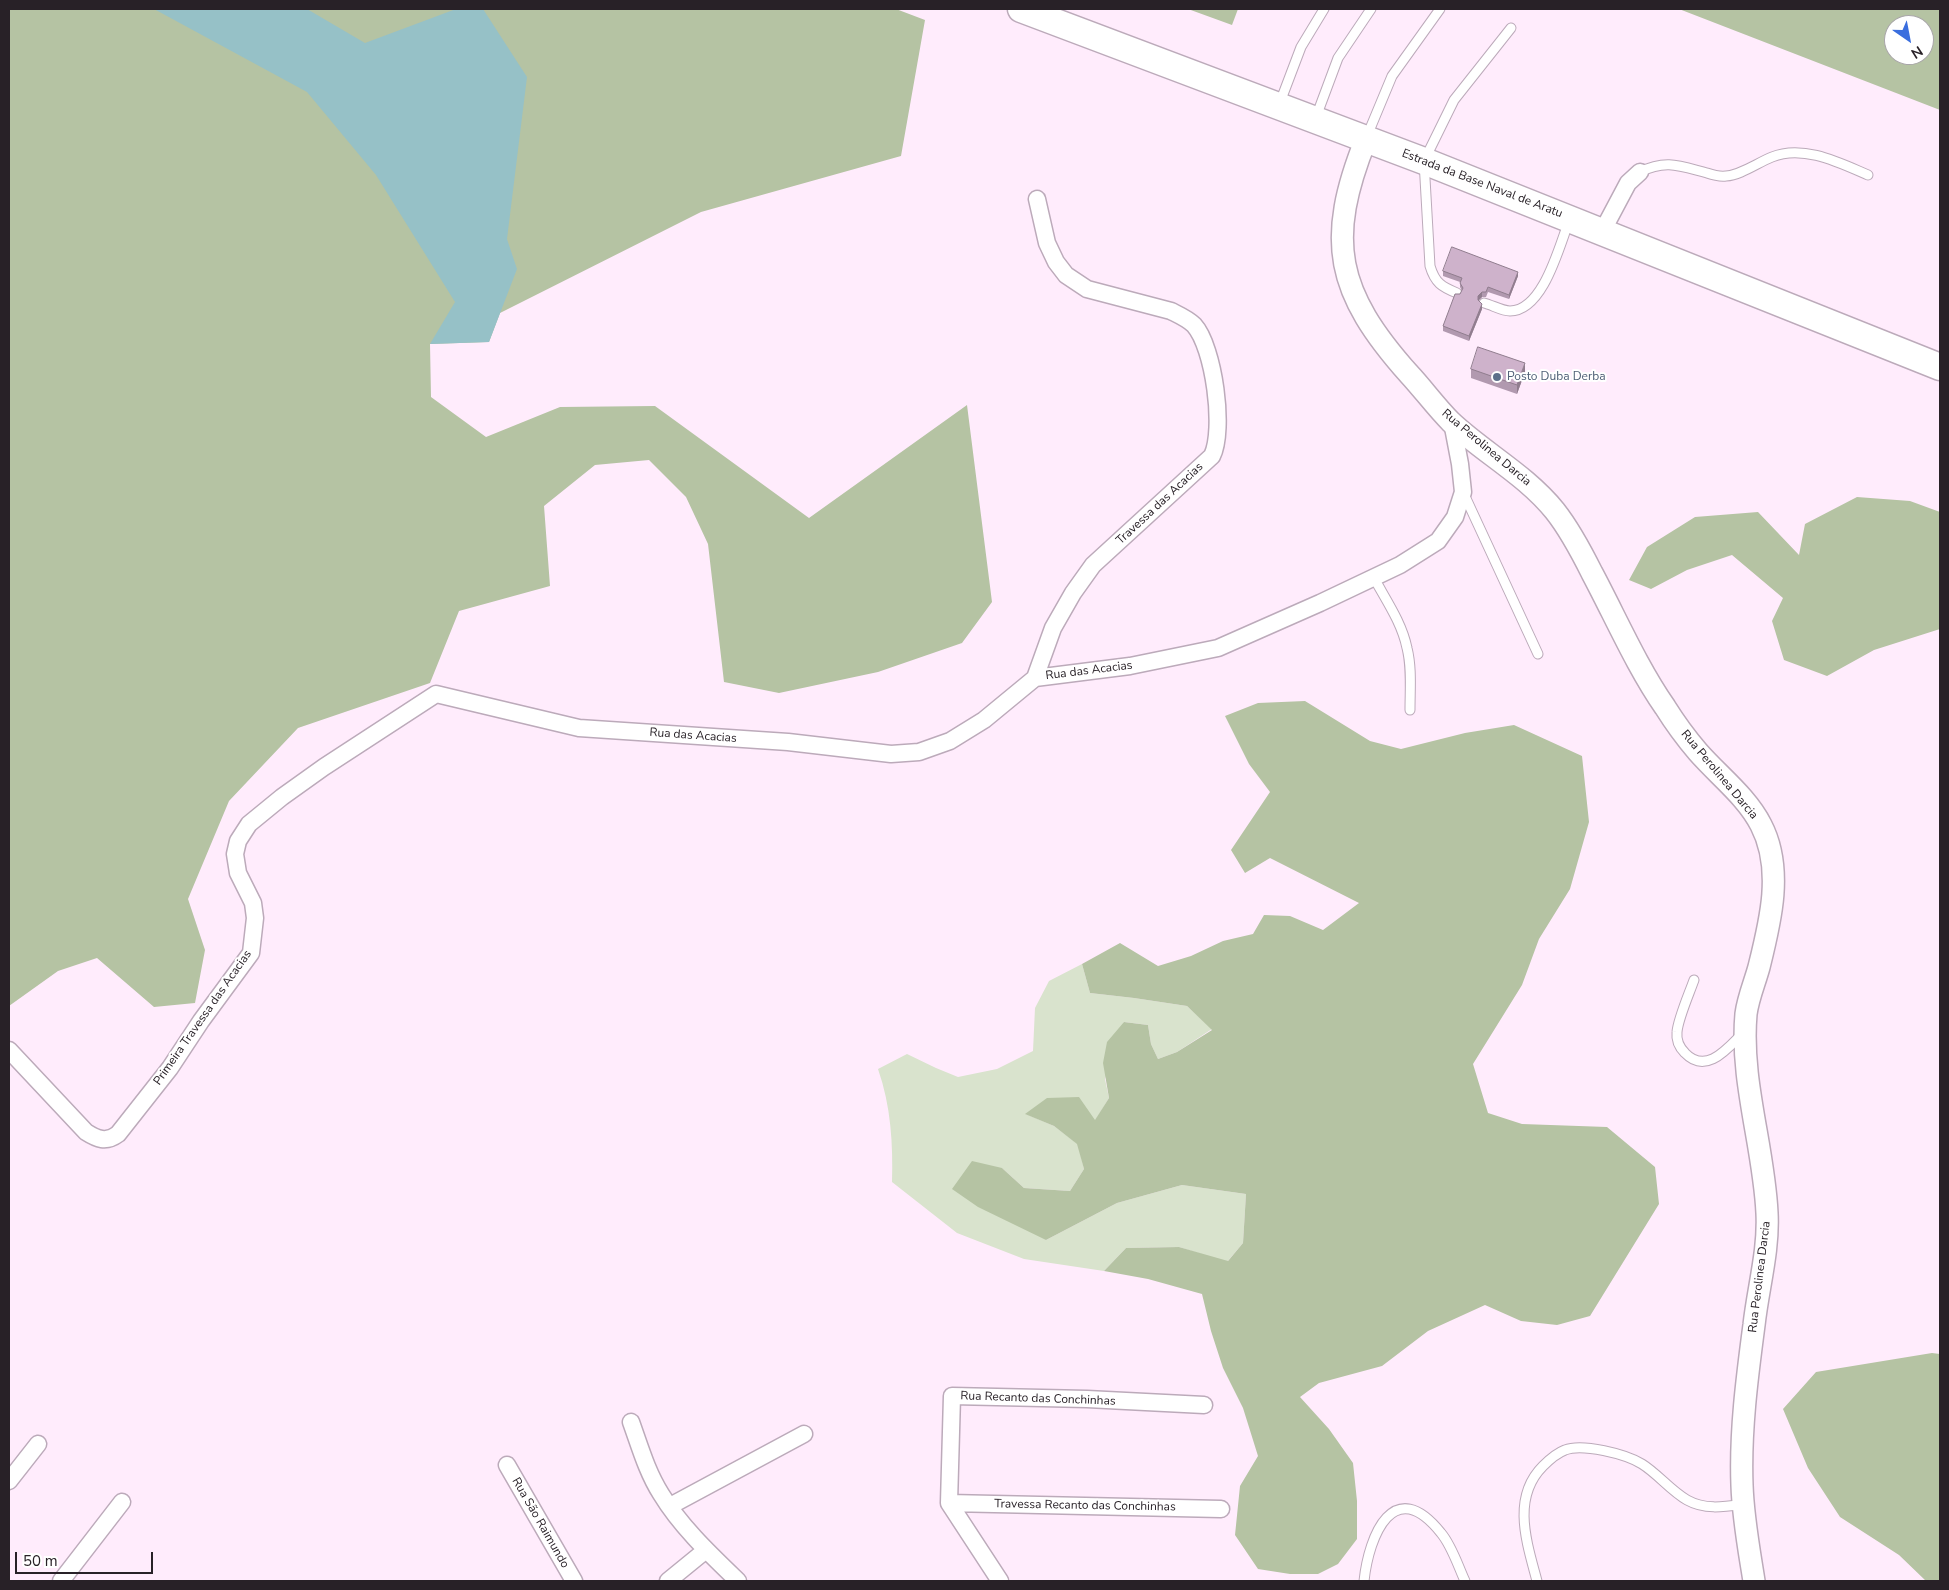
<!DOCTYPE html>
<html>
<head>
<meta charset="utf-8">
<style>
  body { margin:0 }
  #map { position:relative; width:1949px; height:1590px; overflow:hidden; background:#ffecfc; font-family:"Nunito Sans",sans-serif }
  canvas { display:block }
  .frame { position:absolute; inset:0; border:10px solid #282127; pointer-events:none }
  .north { position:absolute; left:1884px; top:15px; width:50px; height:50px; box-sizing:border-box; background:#fff; border:1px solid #a9a6a9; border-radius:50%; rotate:147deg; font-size:14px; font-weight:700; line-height:20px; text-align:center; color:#282127 }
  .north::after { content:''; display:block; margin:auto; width:18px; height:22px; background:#3a6ede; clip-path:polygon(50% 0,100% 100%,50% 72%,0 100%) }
  .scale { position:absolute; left:15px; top:1552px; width:138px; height:22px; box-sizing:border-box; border:2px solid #282127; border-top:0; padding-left:6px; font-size:15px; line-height:18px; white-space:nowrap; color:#282127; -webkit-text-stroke:4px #fff; paint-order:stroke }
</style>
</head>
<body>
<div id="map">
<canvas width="1949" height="1590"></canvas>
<div class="frame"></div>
<div class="north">N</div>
<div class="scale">50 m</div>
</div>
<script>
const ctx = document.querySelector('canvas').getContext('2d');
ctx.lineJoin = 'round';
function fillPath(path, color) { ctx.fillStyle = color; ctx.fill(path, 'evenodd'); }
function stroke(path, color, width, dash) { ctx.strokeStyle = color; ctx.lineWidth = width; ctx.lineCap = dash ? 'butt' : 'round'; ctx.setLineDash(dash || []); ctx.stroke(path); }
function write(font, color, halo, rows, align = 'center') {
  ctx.font = font + ' "Nunito Sans",sans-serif'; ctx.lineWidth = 4; ctx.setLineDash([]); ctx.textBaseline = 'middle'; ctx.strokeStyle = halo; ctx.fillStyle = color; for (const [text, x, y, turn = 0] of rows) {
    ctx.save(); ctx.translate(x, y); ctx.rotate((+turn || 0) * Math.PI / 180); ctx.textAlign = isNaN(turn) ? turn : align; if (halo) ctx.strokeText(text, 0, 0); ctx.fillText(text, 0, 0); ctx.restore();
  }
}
const green = new Path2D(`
  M 1082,964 L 1090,993 L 1134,998 L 1187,1006 L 1212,1029 L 1177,1052 L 1158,1059 L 1151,1044 L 1148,1025 L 1124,1022 L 1105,1079 L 1109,1098 L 1095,1121 L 1026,1114 L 1054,1126 L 1078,1144 L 1084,1169 L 1070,1191 L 1024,1188 L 1002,1168 L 1046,1240 L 1117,1203 L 1182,1185 L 1246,1194 L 1243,1243 L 1227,1262 L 1179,1247 L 1126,1248 L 1104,1271 L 1024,1259 L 957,1233 L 892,1182 C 893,1144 891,1106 878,1069 L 907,1054 L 936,1068 L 958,1077 L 997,1069 L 1033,1051 L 1035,1008 L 1049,981 Z`);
const forest = new Path2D(`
  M 9,9 L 896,9 L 925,20 L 901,156 L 701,212 L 500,313 L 489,342 L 430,344 L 431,397 L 486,437 L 560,407 L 655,406 L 809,518 L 967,405 L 992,602 L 962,643 L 878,672 L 779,693 L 724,682 L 708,544 L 686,497 L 649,460 L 595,465 L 544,506 L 550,586 L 459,611 L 430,683 L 298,728 L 229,801 L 188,899 L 205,950 L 195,1003 L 154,1007 L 97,958 L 58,971 L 9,1006 Z
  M 1188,9 L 1238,9 L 1232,25 Z
  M 1679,9 L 1940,9 L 1940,110 ZM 1894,25 L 1924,25 L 1924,55 L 1894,55 Z
  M 1857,497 L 1910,501 L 1940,512 L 1940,629 L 1874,650 L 1827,676 L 1784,660 L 1772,621 L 1783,598 L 1732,555 L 1687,570 L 1651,589 L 1629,580 L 1647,547 L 1695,517 L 1758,512 L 1799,555 L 1805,524 Z
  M 1305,701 L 1370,741 L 1401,749 L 1465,733 L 1514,725 L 1582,756 L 1589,822 L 1570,889 L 1539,939 L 1522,985 L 1473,1064 L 1488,1113 L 1522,1124 L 1607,1127 L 1655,1167 L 1659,1204 L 1590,1316 L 1557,1325 L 1521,1321 L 1485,1305 L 1428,1331 L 1382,1366 L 1319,1383 L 1300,1397 L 1329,1429 L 1353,1463 L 1357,1501 L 1357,1539 L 1338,1564 L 1318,1574 L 1290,1574 L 1258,1569 L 1235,1535 L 1240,1486 L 1258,1456 L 1243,1408 L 1223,1368 L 1211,1331 L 1202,1294 L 1148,1279 L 1104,1271 L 1126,1248 L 1179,1247 L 1228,1261 L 1243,1243 L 1246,1194 L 1182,1185 L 1117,1203 L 1046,1240 L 978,1207 L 952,1189 L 972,1161 L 1002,1168 L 1024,1188 L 1070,1191 L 1084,1169 L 1077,1144 L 1054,1126 L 1025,1114 L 1047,1098 L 1079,1097 L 1095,1120 L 1109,1098 L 1103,1063 L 1107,1042 L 1124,1022 L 1148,1025 L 1151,1044 L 1158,1059 L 1177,1052 L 1212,1030 L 1187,1006 L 1134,998 L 1090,993 L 1082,964 L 1120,943 L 1158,966 L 1191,956 L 1223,941 L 1253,934 L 1264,915 L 1290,916 L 1323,930 L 1359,903 L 1270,858 L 1245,873 L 1231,850 L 1270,792 L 1249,764 L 1225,716 L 1258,703 Z
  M 1932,1353 L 1940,1354 L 1940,1581 L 1926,1581 L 1899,1555 L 1840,1517 L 1808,1468 L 1783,1409 L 1816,1372 Z`);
const water = new Path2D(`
  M 154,9 L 307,9 L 365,43 L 456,9 L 483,9 L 527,77 L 507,239 L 517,269 L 489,342 L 430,344 L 455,302 L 376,175 L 307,92 Z`);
const service = new Path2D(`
  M 1279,105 L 1301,47 L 1324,9
  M 1316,117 L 1338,58 L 1371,9
  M 1367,136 L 1392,76 L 1440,9
  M 1640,172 C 1666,159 1680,166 1707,173 C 1713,175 1719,177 1726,176 C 1741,175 1757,163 1772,157 C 1803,144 1840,163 1868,175
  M 1457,293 C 1442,287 1435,283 1430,266 L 1424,161 L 1454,100 L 1511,28
  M 1484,303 C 1492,305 1502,311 1510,311 C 1543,311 1559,247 1569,221
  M 1463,492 L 1538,654
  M 1374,578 C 1386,600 1402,623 1407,648 C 1412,668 1410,689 1410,710
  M 1694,980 C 1689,994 1678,1019 1677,1032 C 1676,1041 1679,1047 1685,1053 C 1706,1075 1727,1049 1742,1034
  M 1364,1581 C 1369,1535 1394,1474 1441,1533 C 1452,1546 1458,1566 1465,1581
  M 1537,1581 C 1527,1543 1511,1498 1543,1466 C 1549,1460 1557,1453 1565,1450 C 1582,1443 1626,1454 1642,1464 C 1658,1474 1671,1491 1687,1500 C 1705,1510 1723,1507 1743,1504`);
const minor = new Path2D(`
  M 1602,232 L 1628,183 L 1640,172
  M 1035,678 L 1053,628 L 1073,593 L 1093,565 L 1212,456 C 1225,430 1214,347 1194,325 C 1188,319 1179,315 1171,311 L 1087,289 L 1066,275 L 1056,262 L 1047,243 L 1037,199
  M 9,1050 L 86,1132 C 97,1139 106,1143 118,1134 L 170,1068 L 201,1021 L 251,953 L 255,918 L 253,903 L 238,873 L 235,854 L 238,841 L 249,824 L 282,797 L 324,767 L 436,694 L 579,728 L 788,742 L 891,754 L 919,752 L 950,741 L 984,720 L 1035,678 L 1130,666 L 1218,648 L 1320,603 L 1400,565 L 1438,541 L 1455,517 L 1463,492 L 1460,464 L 1452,422
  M 631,1422 C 640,1447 647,1472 661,1494 C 681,1527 711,1555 738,1581
  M 507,1465 L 574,1581
  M 9,1481 L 38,1444
  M 949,1503 L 1221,1509
  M 670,1506 L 804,1434
  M 61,1581 L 122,1502
  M 668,1581 L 706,1550
  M 1000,1581 L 949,1503 L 952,1396 L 1087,1399 L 1204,1405`);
const tertiary = new Path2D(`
  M 1366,139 C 1325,241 1336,292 1409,374 C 1423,389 1436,407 1451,422 C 1484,453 1526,475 1555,511 C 1570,530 1581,551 1592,573 C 1615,616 1637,667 1665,707 C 1675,723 1686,738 1698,752 C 1719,776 1747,797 1761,825 C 1784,869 1770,923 1759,967 C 1755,982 1748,998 1746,1014 C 1740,1081 1764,1147 1767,1213 C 1769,1251 1758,1288 1754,1325 C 1747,1378 1740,1432 1742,1485 C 1743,1518 1749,1549 1754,1581`);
const primary = new Path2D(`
  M 1021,9 L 1424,161 L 1940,367`);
const wall = new Path2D(`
  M 1443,271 L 1518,276 L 1509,299 L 1488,292 L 1486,297 L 1482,297 L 1478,301 L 1482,309 L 1469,341 L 1443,331 L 1443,326 L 1462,291 L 1460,287 L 1460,282 L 1443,276 Z
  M 1471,369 L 1525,372 L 1517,394 L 1471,378 Z`);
const shadedWall = new Path2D(`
  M 1518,272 L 1518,276 L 1509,299 L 1509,295 Z
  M 1482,292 L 1482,297 L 1478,301 L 1478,296 Z
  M 1482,304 L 1482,309 L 1469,341 L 1469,336 Z
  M 1525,363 L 1525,372 L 1517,394 L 1517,385 Z`);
const building = new Path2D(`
  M 1452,247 L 1518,272 L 1509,295 L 1488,287 L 1486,292 L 1482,292 L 1478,296 L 1478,300 L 1482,304 L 1469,336 L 1443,326 L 1455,294 L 1460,294 L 1463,288 L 1460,283 L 1462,278 L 1443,271 Z
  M 1478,347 L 1525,363 L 1517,385 L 1471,369 Z`);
const markers = [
  [1497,377,5,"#5c6f8a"]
];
const streetNames = [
  ["Estrada da Base Naval de Aratu",1482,184,21],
  ["Rua Perolinea Darcia",1486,448,40],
  ["Travessa das Acacias",1160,504,-43],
  ["Rua das Acacias",1089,671,-7],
  ["Rua das Acacias",693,736,4],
  ["Rua Perolinea Darcia",1719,775,50],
  ["Primeira Travessa das Acacias",203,1018,-55],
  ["Rua Perolinea Darcia",1760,1277,-83],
  ["Rua Recanto das Conchinhas",1038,1399,2],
  ["Travessa Recanto das Conchinhas",1085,1506,1],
  ["Rua São Raimundo",540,1523,60]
];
const serviceNames = [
  ["Posto Duba Derba",1507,377]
];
fillPath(green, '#d9e3cd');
fillPath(forest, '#b5c3a3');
fillPath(water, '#96c1c7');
stroke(service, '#bcaaba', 11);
stroke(minor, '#bcaaba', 19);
stroke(tertiary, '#bcaaba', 24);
stroke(primary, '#bcaaba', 29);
stroke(service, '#fff', 9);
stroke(minor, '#fff', 16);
stroke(tertiary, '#fff', 21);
stroke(primary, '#fff', 26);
fillPath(wall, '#b199af');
fillPath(shadedWall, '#907d8e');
fillPath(building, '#ceb2cb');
stroke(building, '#907d8e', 1);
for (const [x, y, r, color] of markers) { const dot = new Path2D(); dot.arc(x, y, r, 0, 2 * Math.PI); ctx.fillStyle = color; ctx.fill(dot); stroke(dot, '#fff', 2); }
write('12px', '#282127', '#fff', streetNames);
write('12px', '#4e5e75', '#fff', serviceNames, 'left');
</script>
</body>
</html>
